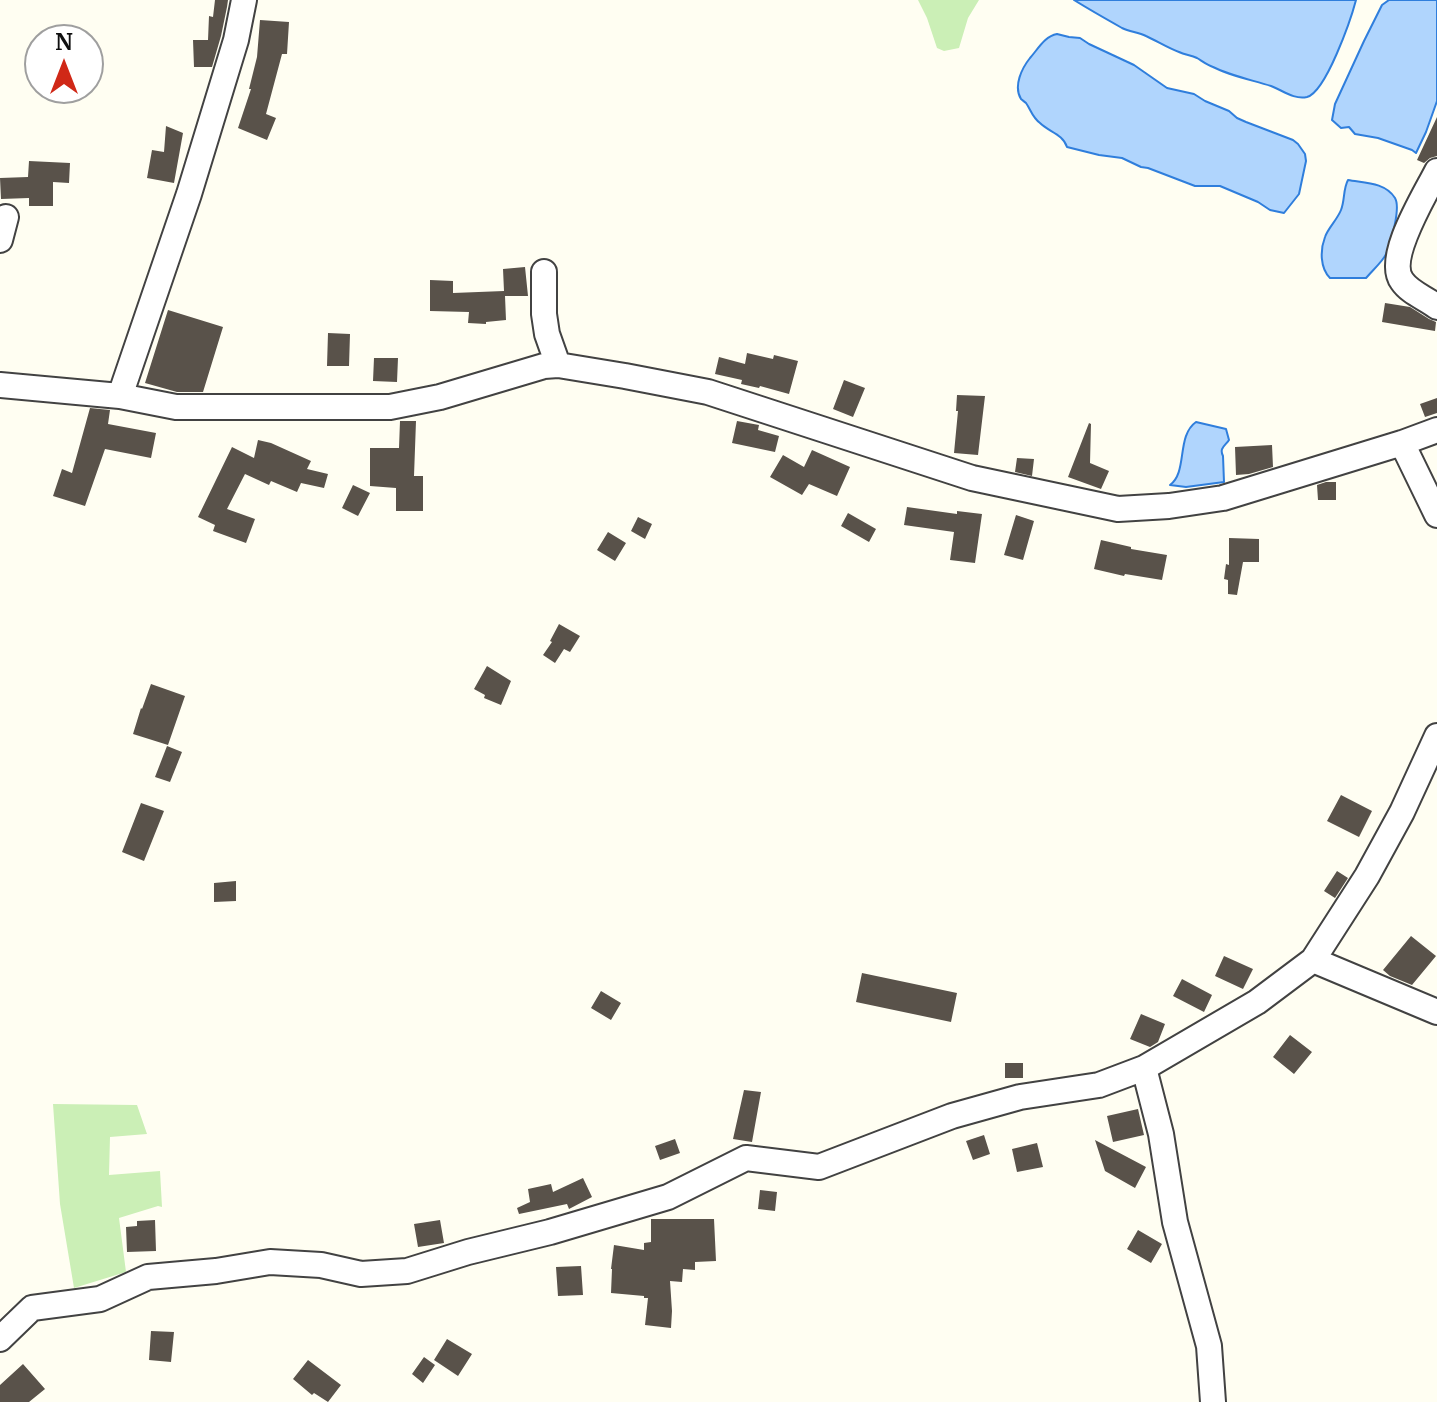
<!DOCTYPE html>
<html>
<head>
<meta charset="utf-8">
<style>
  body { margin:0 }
  #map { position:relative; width:1437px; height:1402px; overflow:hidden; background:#fffef2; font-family:Merriweather,serif }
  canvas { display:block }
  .north { position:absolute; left:24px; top:24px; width:80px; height:80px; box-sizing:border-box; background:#fff; border:2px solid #9f9f9f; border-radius:50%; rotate:0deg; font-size:22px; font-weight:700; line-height:32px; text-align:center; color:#0f0f0f }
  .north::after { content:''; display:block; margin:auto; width:28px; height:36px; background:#d02817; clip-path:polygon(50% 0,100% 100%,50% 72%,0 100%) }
</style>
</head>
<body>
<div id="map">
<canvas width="1437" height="1402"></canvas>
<div class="north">N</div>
</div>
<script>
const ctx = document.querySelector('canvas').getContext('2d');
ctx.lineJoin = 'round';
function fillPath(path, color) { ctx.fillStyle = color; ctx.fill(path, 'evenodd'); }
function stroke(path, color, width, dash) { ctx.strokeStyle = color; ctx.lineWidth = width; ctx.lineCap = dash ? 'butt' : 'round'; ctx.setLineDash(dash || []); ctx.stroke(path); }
const green = new Path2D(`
  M 918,0 L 979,0 L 968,18 L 959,48 L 944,51 L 937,48 L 927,18 Z
  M 53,1104 L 137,1105 L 147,1134 L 110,1137 L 109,1175 L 160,1171 L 162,1207 L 158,1206 L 119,1218 L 126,1272 L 74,1288 L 60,1204 Z`);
const water = new Path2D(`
  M 1074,0 L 1356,0 C 1351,19 1326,92 1307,97 C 1294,100 1282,90 1271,86 C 1252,80 1231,76 1213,67 C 1207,65 1202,61 1197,58 C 1191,55 1185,55 1179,52 C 1168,48 1157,41 1146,36 C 1138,32 1130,32 1122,28 C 1106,19 1090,10 1074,0 Z
  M 1389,0 L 1437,0 L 1437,101 L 1426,132 L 1416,153 L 1412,150 L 1378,138 L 1355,134 L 1349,127 L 1341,128 L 1332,120 L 1335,104 L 1364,41 L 1382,5 Z
  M 1057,34 L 1069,37 L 1080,38 L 1089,44 L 1134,65 L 1167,88 L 1194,94 L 1205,101 L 1229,111 L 1237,118 L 1246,122 L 1293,140 L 1298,144 L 1305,154 L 1306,161 L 1299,194 L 1284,213 L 1270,210 L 1258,202 L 1220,186 L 1195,186 L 1148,168 L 1141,167 L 1122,158 L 1099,155 L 1067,147 C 1063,134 1049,132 1040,123 C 1032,117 1031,110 1026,103 C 1024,101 1022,100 1021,99 C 1013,86 1022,68 1030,58 C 1038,49 1045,36 1057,34 Z
  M 1348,180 C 1364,183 1385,182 1395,198 C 1401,208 1391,242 1386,254 C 1384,260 1371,272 1366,278 L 1330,278 C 1320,268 1320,250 1325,237 C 1328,228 1337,220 1341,210 C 1345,200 1343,189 1348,180 Z
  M 1196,422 L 1226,429 L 1229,440 C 1225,446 1219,448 1223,456 L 1224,482 L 1186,487 L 1170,485 C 1188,472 1176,436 1196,422 Z`);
const building = new Path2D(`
  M 215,0 L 228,0 L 227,7 L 221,36 L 212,67 L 194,67 L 193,40 L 208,40 L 209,16 L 213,17 Z
  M 260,20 L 289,22 L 287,54 L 282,54 L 266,114 L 276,118 L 267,140 L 238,128 L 251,89 L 249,89 L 257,57 Z
  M 1437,117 L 1437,156 L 1430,158 L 1424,163 L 1417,160 Z
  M 166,126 L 183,133 L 174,183 L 147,178 L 152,150 L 164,152 Z
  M 29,161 L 70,163 L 69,183 L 53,182 L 53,206 L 29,206 L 29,198 L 1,199 L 0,178 L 28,177 Z
  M 525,267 L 528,296 L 505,296 L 506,320 L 486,322 L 486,324 L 468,323 L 469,312 L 430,311 L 430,280 L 453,281 L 453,293 L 504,291 L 503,269 Z
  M 1385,303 L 1410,307 L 1429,319 L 1436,322 L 1435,331 L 1382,322 Z
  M 168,310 L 223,327 L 203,392 L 177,392 L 145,383 Z
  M 328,333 L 350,334 L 349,366 L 327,366 Z
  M 747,353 L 773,359 L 774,355 L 798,361 L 789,394 L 760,386 L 759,388 L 741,384 L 742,380 L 715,374 L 719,357 L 745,364 Z
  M 374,358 L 398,358 L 397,382 L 373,381 Z
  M 844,380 L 865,388 L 853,417 L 833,409 Z
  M 957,395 L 985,396 L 978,455 L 954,453 L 958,411 L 956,411 Z
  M 1437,398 L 1437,413 L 1425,417 L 1420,404 Z
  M 90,408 L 110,410 L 108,424 L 156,433 L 151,458 L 105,449 L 85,506 L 53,496 L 62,469 L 72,473 Z
  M 400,421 L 416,421 L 414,476 L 423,476 L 423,511 L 396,511 L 396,488 L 370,486 L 370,448 L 399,448 Z
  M 737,421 L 759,425 L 758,430 L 779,436 L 775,452 L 732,443 Z
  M 1089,423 L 1091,424 L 1090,463 L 1109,471 L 1101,489 L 1068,477 Z
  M 258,440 L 271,443 L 311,461 L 307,469 L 328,474 L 324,488 L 301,483 L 297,492 L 271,481 L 269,485 L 245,474 L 227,509 L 255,519 L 246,543 L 213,531 L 215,525 L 198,517 L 232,447 L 254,458 Z
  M 1272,445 L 1273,467 L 1249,474 L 1236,475 L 1235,447 Z
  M 812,450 L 850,467 L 837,496 L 809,484 L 802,495 L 770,477 L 783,455 L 804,467 Z
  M 1017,458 L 1034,459 L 1032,476 L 1015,472 Z
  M 1326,482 L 1336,482 L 1336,500 L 1318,500 L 1317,485 Z
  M 353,485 L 370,493 L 358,516 L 342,508 Z
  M 907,507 L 957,514 L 957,511 L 982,514 L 975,563 L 950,560 L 954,532 L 904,525 Z
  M 848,513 L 876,529 L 869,542 L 841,526 Z
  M 1016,515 L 1034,521 L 1023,560 L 1004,555 Z
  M 638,517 L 652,524 L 645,539 L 631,531 Z
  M 608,532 L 626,543 L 615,561 L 597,550 Z
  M 1229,538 L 1259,539 L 1259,562 L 1243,562 L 1237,595 L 1228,594 L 1228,580 L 1224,579 L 1226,564 L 1229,565 Z
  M 1101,540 L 1131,547 L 1131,549 L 1167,555 L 1162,580 L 1125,574 L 1124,576 L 1094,569 Z
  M 559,624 L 580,636 L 570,652 L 564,649 L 555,663 L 543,655 L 552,642 L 550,641 Z
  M 487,666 L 511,681 L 501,705 L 484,698 L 485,695 L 474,689 Z
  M 151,684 L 185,696 L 168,745 L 133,734 L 141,708 L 142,709 Z
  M 167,746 L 182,752 L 170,782 L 155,777 Z
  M 1341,795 L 1372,811 L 1359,837 L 1327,821 Z
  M 141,803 L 164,811 L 144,861 L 122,852 Z
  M 1337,871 L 1348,878 L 1335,898 L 1324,891 Z
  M 236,881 L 236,901 L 214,902 L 214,883 Z
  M 1411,936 L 1436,956 L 1412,985 L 1390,976 L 1383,970 Z
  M 1224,956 L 1253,969 L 1243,989 L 1215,976 Z
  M 862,973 L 957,993 L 951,1022 L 856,1002 Z
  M 1182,979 L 1212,995 L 1204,1012 L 1173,996 Z
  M 601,991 L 621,1003 L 611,1020 L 591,1008 Z
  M 1141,1014 L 1165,1024 L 1158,1042 L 1150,1047 L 1130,1039 Z
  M 1290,1035 L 1312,1052 L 1294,1074 L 1273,1057 Z
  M 1005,1063 L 1023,1063 L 1023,1078 L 1005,1078 Z
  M 744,1090 L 761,1092 L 752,1142 L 733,1139 Z
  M 1138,1109 L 1144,1135 L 1113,1142 L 1107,1116 Z
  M 984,1135 L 990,1154 L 973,1160 L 966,1141 Z
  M 675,1139 L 680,1153 L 660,1160 L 655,1146 Z
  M 1095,1140 L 1146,1167 L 1135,1188 L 1105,1171 Z
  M 1037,1143 L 1043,1167 L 1017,1172 L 1012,1149 Z
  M 583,1178 L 592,1197 L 569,1209 L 567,1204 L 519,1214 L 517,1208 L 530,1202 L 528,1189 L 551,1184 L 553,1192 Z
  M 760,1190 L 777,1192 L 775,1211 L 758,1209 Z
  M 651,1219 L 714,1219 L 716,1261 L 695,1262 L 695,1270 L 683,1269 L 682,1282 L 670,1281 L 672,1311 L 671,1328 L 645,1325 L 648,1298 L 644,1298 L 644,1296 L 611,1293 L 612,1269 L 611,1269 L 614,1245 L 644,1250 L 644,1243 L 651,1242 Z
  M 155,1220 L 156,1251 L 127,1252 L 126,1227 L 137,1226 L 137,1221 Z
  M 440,1220 L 444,1243 L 418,1247 L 414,1224 Z
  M 1138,1230 L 1162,1244 L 1151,1263 L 1127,1249 Z
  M 581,1266 L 583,1295 L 558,1296 L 556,1267 Z
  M 151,1331 L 174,1332 L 171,1362 L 149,1360 Z
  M 447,1339 L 472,1354 L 458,1376 L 434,1360 Z
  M 424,1357 L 435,1365 L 423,1383 L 412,1374 Z
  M 308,1360 L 341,1385 L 328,1402 L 314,1393 L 312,1395 L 293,1379 Z
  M 23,1364 L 45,1389 L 29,1402 L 0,1402 L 0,1385 Z`);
const minor = new Path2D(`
  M 1437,171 C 1425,195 1385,258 1402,281 C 1410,293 1426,298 1437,307
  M 0,240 L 6,217
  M 544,272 L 544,314 L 547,334 L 558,365
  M 0,385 L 120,396 L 176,407 L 390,407 L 440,397 L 544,366 L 558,365 L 625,376 L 708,392 L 972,478 L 1118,509 L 1169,506 L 1223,498 L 1402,443 L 1437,430
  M 120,396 L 189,194 L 236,40 L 244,0
  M 1402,443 L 1437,515
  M 1313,960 L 1437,1012
  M 1144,1068 L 1161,1134 L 1175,1222 L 1209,1346 L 1213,1402
  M 0,1339 L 32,1308 L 100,1299 L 148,1277 L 216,1271 L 270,1262 L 321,1265 L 361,1274 L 407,1271 L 468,1252 L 550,1232 L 668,1197 L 746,1158 L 819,1167 L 952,1116 L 1020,1097 L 1099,1085 L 1144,1068 L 1257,1002 L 1313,960 L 1367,876 L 1402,812 L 1437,736`);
fillPath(green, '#cbefb6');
fillPath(water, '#b0d5fd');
stroke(water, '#2f7edc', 2);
fillPath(building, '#59524a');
stroke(minor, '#424242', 28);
stroke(minor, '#fff', 24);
</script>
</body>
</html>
